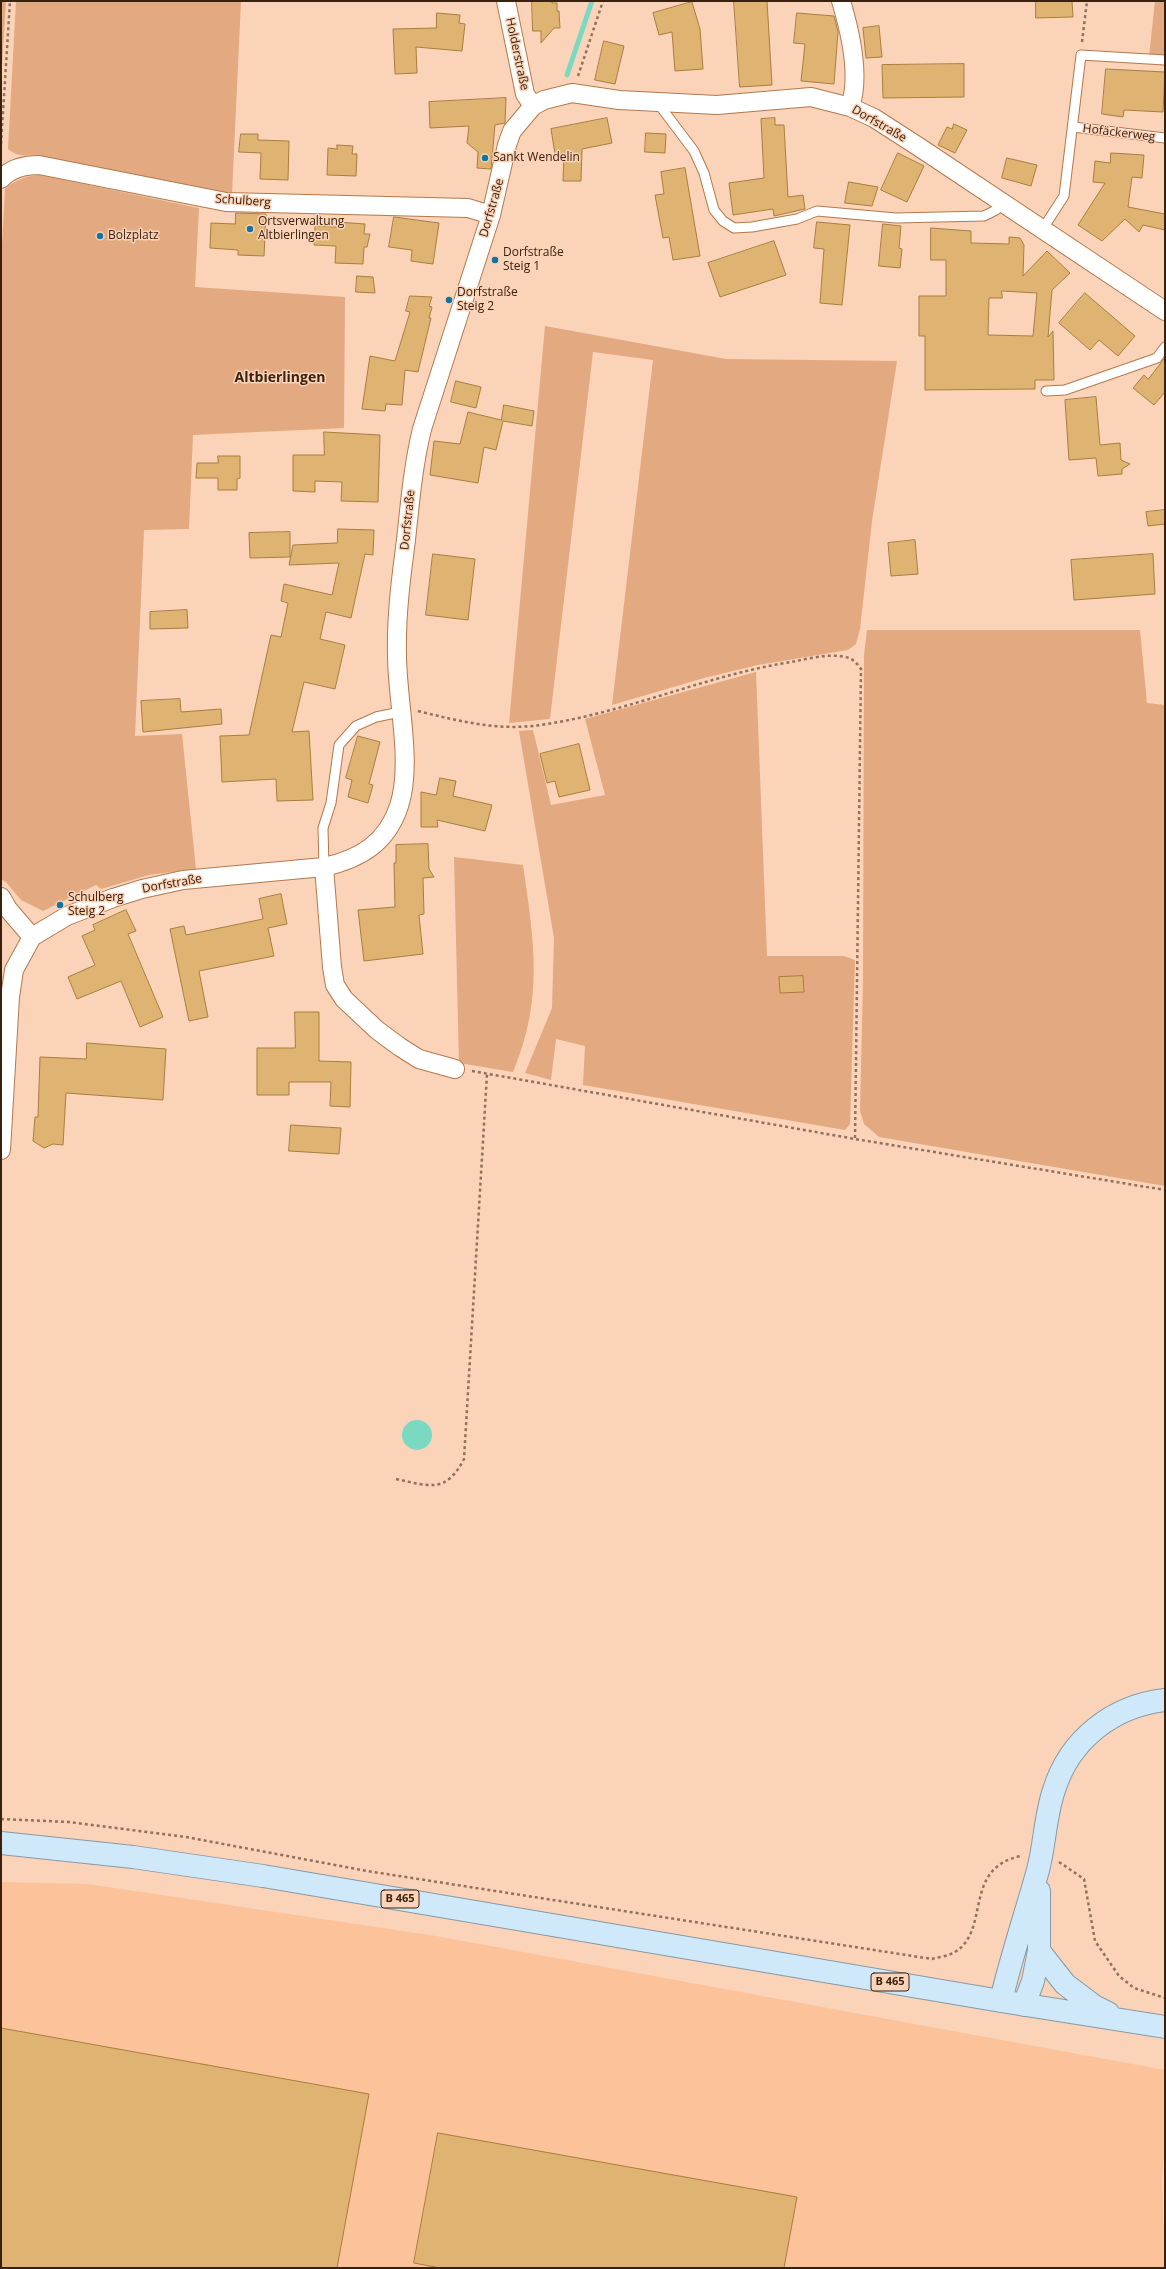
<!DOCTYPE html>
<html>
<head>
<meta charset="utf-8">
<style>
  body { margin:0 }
  #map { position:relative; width:1166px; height:2269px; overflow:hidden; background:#fbd3b8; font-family:"Open Sans",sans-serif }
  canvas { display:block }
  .frame { position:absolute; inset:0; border:2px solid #39210e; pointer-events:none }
</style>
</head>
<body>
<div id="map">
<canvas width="1166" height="2269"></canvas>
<div class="frame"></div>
</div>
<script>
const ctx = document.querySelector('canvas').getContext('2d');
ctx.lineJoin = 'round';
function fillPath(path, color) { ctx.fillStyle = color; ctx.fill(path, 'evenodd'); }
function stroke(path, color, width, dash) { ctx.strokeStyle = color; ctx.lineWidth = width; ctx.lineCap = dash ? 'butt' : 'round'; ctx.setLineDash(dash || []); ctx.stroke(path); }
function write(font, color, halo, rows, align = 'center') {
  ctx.font = font + ' "Open Sans",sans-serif'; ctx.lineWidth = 3; ctx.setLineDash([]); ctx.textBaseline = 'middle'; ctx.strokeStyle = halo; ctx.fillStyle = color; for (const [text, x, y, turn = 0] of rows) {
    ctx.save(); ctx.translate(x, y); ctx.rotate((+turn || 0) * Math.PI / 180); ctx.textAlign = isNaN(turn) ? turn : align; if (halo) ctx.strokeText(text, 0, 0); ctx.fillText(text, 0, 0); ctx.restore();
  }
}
const built = new Path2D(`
  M 1,1882 L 88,1884 L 436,1936 L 1165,2070 L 1165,2144 L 1162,2178 L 1165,2268 L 1,2268 Z`);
const green = new Path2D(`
  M 1,1 L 6,1 L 1,83 Z
  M 16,1 L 241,1 L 232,194 L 35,155 C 23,156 17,156 8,149 Z
  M 1155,1 L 1165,1 L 1165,58 L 1149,57 Z
  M 40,175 L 199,208 L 195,287 L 345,297 L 344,428 L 193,435 L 189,529 L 144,530 L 135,736 L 182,734 L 196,869 L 149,875 L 101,889 L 96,885 L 43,911 L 21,900 L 6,882 L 1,879 L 1,263 L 5,189 C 17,179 25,176 40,175 Z
  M 545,326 L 726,359 L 897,361 L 872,521 L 860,629 L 856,644 L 848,650 L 758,665 L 704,678 L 612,705 L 653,360 L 593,352 L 550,719 L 509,723 Z
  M 867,630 L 1140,630 L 1147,703 L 1165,705 L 1165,1186 L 879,1137 L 864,1124 L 860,1111 L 863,981 L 864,655 Z
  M 756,672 L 767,956 L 844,956 L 855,960 L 850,1124 L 845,1130 L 583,1085 L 585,1046 L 556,1039 L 551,1080 L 525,1073 L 552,1008 L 554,938 L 519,731 L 533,730 L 551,805 L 605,795 L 585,719 Z
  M 454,857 L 523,865 C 534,942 544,998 513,1072 L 459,1063 Z`);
const water = new Path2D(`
  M402 1435a15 15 0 1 1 30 0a15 15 0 1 1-30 0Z`);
const stream = new Path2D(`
  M 567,75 L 592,1`);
const building = new Path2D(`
  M 532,1 L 552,1 L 552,3 L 557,3 L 557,11 L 559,11 L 560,28 L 554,28 L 541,43 L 541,31 L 533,31 Z
  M 734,1 L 767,1 L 772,85 L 740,87 Z
  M 1036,1 L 1072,1 L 1073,17 L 1036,18 Z
  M 692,2 L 700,29 L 703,69 L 675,71 L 672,32 L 659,35 L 653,13 Z
  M 437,13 L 460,15 L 459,23 L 465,24 L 462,51 L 416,47 L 417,73 L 395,74 L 393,29 L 436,28 Z
  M 797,13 L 834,16 L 838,32 L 834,84 L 801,81 L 805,44 L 794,43 Z
  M 879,26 L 882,57 L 866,58 L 863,28 Z
  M 604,41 L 624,46 L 615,84 L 595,80 Z
  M 964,64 L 964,97 L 883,98 L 882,65 Z
  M 1106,69 L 1165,72 L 1163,112 L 1124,110 L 1123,117 L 1102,114 Z
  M 506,98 L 505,123 L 495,125 L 491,169 L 477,168 L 478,152 L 467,143 L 469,126 L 430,128 L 429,102 Z
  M 607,118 L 612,143 L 582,149 L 581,181 L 563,181 L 564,153 L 555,154 L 551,129 Z
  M 775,118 L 775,125 L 784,125 L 788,197 L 803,195 L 805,209 L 774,216 L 773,209 L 733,215 L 729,183 L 764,178 L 761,119 Z
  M 954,124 L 967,130 L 955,153 L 938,145 L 947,127 L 952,129 Z
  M 646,133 L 666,134 L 665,153 L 645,152 Z
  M 241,134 L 258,134 L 258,140 L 289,141 L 288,180 L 260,179 L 261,153 L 239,152 Z
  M 337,145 L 353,146 L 352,154 L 357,154 L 356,176 L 327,175 L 328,148 L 337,149 Z
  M 898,153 L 924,166 L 907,202 L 881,190 Z
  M 1111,153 L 1144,155 L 1142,178 L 1132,177 L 1128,207 L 1165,214 L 1165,230 L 1143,225 L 1139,232 L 1125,219 L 1102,241 L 1078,225 L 1105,183 L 1093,182 L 1095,161 L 1110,163 Z
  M 1007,158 L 1037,165 L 1031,186 L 1002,178 Z
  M 685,168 L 700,256 L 673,260 L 669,237 L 663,238 L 655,195 L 664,194 L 661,172 Z
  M 849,182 L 878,187 L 872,206 L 845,203 Z
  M 236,213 L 266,214 L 264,256 L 238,255 L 238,250 L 210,248 L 211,223 L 235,224 Z
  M 394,217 L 439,223 L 433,264 L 411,261 L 412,250 L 389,247 Z
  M 337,222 L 365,224 L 364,234 L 370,234 L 367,247 L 364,247 L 363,264 L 335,263 L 336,246 L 314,245 L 315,226 L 337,227 Z
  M 817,222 L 850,225 L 842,305 L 820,303 L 824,249 L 814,248 Z
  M 883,224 L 901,226 L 899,248 L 902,249 L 900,268 L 879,266 Z
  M 931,228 L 971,231 L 971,243 L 1009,244 L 1009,237 L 1020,238 L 1024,245 L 1023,276 L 1047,251 L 1070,273 L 1052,290 L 1048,337 L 1053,331 L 1054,380 L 1035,380 L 1035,389 L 925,390 L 925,336 L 919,336 L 919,296 L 946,296 L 946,260 L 931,260 ZM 1002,291 L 1037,293 L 1033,336 L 988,335 L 989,298 L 1002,298 Z
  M 774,241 L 786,275 L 720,297 L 708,263 Z
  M 357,276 L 373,277 L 375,293 L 356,292 Z
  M 1085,293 L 1135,336 L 1118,356 L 1099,340 L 1090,350 L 1059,323 Z
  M 410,296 L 432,297 L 429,306 L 432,307 L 429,318 L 431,318 L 418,372 L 405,370 L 402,405 L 386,404 L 385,411 L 362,409 L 370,356 L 395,361 L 410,312 L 406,311 Z
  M 1165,358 L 1165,392 L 1154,405 L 1133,388 L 1144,375 L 1148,379 Z
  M 456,381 L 481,387 L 476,408 L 451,402 Z
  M 1096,397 L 1100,445 L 1120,443 L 1121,460 L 1130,464 L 1122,469 L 1122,474 L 1098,476 L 1096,458 L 1069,460 L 1065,400 Z
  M 504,405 L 534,411 L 532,426 L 503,421 L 496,450 L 484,447 L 478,483 L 430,475 L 434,441 L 460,444 L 468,412 L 501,420 Z
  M 324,432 L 380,435 L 378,502 L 341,501 L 342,482 L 315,481 L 315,492 L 293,491 L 293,455 L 324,455 Z
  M 218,456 L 240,456 L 240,478 L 237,479 L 237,490 L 218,490 L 218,478 L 196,478 L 197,463 L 218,463 Z
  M 1165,510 L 1165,524 L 1148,526 L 1146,512 Z
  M 338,529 L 374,530 L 373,555 L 365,554 L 351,618 L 326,612 L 320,639 L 345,645 L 335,689 L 304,682 L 292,732 L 309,731 L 313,800 L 277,801 L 276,779 L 222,782 L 220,736 L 249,735 L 271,635 L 281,637 L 288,603 L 281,601 L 284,584 L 332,595 L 339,563 L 289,565 L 293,545 L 337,543 Z
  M 290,532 L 290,557 L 250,558 L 249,533 Z
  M 915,540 L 918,574 L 891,576 L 888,543 Z
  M 433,554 L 475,559 L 468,620 L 426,615 Z
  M 1153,554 L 1155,594 L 1074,600 L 1071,560 Z
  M 187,610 L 188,628 L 150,629 L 150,612 Z
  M 180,699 L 181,712 L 221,709 L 222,724 L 143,732 L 141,701 Z
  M 358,736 L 380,742 L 369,784 L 373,785 L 368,803 L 348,797 L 352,780 L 346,778 Z
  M 579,744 L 590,790 L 559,797 L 555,781 L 547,783 L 540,754 Z
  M 440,778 L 456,781 L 453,796 L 492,805 L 485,831 L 437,820 L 438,827 L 421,827 L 421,792 L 436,795 Z
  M 428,844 L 429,869 L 434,877 L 423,878 L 424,914 L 419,915 L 423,954 L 364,961 L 358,910 L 395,907 L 394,863 L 396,863 L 396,845 Z
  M 281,894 L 287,924 L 268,928 L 274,956 L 199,971 L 208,1017 L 189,1021 L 170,929 L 184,926 L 186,935 L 263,919 L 259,899 Z
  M 126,910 L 136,931 L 128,934 L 163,1017 L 140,1027 L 121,981 L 77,999 L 68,977 L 95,965 L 82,936 L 95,930 L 93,925 Z
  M 803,976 L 804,992 L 780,993 L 779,977 Z
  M 295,1012 L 319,1012 L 319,1061 L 351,1062 L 350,1107 L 330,1106 L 331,1082 L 289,1082 L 289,1095 L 257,1095 L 257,1048 L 295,1048 Z
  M 87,1043 L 166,1049 L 163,1100 L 66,1093 L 63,1145 L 53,1144 L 44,1148 L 33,1141 L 35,1117 L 38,1117 L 40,1057 L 86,1059 Z
  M 291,1125 L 341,1128 L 339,1154 L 289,1151 Z
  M 1,2028 L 369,2094 L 337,2268 L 1,2268 Z
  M 438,2133 L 797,2197 L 784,2268 L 440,2268 L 414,2263 Z`);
const path = new Path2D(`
  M 1082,42 L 1087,1
  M 578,76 L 603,1
  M 1,144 L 10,1
  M 418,711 C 463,722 501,732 547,724 C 630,711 708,675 791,662 C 808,659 827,653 845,657 C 852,658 857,663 861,669 L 855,1139
  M 472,1071 L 855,1139 L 1165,1190
  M 396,1479 C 429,1486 446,1494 464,1459 L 487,1074
  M 1,1819 L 69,1822 L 186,1837 L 367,1871 L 932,1959 C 939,1957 949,1956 955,1952 C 991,1930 962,1868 1021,1856
  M 1059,1862 L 1084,1879 L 1095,1941 L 1119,1976 L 1134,1988 L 1165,1998`);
const service = new Path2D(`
  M 657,102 L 694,151 L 704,173 L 714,210 L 723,221 L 734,228 L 752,227 L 797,219 L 817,211 L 896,218 L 984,216 L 996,210 L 1002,203
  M 1073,127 L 1165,138
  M 1042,230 L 1064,196 L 1081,55 L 1165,60
  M 1046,391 L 1065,390 L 1157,358 L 1165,347
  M 324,867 L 323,828 L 331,803 L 339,745 L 356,726 L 376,717 L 400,712`);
const minor = new Path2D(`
  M 506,1 L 525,94 L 533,106
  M 841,1 C 850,31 861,76 850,107
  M 1,179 C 11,168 24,165 39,165 L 226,202 L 468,208 L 491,215
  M 324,867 L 332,967 L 335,985 L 344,999 L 377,1030 L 400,1047 L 419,1059 L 455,1069
  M 1,897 L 8,909 L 32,937
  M 1,1150 L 10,997 L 14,970 L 32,937 L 67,916 L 113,898 L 142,889 L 183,880 L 324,867 C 360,859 387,843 399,806 C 413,763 397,701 397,655 C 396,616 401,578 406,540 C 410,503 413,466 422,429 L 491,215 L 507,145 L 512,131 L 533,106 L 544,100 L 572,93 L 619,100 L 717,105 L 811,97 L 850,107 L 874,118 L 919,147 L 1165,311`);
const primary = new Path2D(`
  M 1,1843 L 133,1857 L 263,1876 L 1001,2001 L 1165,2027
  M 1039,1891 L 1039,1951 L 1065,1984 L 1094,2006 L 1108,2013
  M 1001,2001 C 1011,1957 1026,1914 1038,1870 C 1045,1844 1045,1816 1054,1790 C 1070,1739 1113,1706 1165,1700
  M 1024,2005 L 1033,1981 L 1039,1951`);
const markers = [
  [485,158,4,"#1373a1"],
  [250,229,4,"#1373a1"],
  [100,236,4,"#1373a1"],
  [495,260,4,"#1373a1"],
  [449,300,4,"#1373a1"],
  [60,905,4,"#1373a1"]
];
const shields = [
  [400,1899,38],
  [890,1982,38]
];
const shieldNames = [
  ["B 465",400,1899],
  ["B 465",890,1982]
];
const streetNames = [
  ["Holderstraße",517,54,78],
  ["Dorfstraße",879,124,30],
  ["Hofäckerweg",1119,133,7],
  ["Schulberg",243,201,4],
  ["Dorfstraße",492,208,-74],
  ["Dorfstraße",408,520,-84],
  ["Dorfstraße",172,884,-10]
];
const poiNames = [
  ["Sankt Wendelin",493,158],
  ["Ortsverwaltung",258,222],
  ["Altbierlingen",258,236],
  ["Bolzplatz",108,236],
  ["Dorfstraße",503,253],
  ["Steig 1",503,267],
  ["Dorfstraße",457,293],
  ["Steig 2",457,307],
  ["Schulberg",68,898],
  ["Steig 2",68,912]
];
const quarterNames = [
  ["Altbierlingen",280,378]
];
fillPath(built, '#fcc299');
fillPath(green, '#e3a980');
fillPath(water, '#7bd9c2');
stroke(stream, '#7bd9c2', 5);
fillPath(building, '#dfb372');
stroke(building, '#a87e3e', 1);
stroke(service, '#b4784b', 11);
stroke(minor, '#b4784b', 20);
stroke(primary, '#869aa5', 24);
stroke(path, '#91715b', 2.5, [3, 3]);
stroke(service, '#fff', 9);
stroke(minor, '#fff', 18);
stroke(primary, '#d0e9fa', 22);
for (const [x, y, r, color] of markers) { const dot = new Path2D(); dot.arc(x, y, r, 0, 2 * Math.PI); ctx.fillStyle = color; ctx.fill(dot); stroke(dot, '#fbd3b8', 1.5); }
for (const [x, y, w] of shields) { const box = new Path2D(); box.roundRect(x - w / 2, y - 9, w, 18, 3); ctx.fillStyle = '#fbd3b8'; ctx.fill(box); stroke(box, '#39210e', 1); }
write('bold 11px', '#39210e', null, shieldNames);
write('12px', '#39210e', '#fbd3b8', streetNames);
write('12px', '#39210e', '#fbd3b8', poiNames, 'left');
write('bold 14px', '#39210e', '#fbd3b8', quarterNames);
</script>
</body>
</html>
